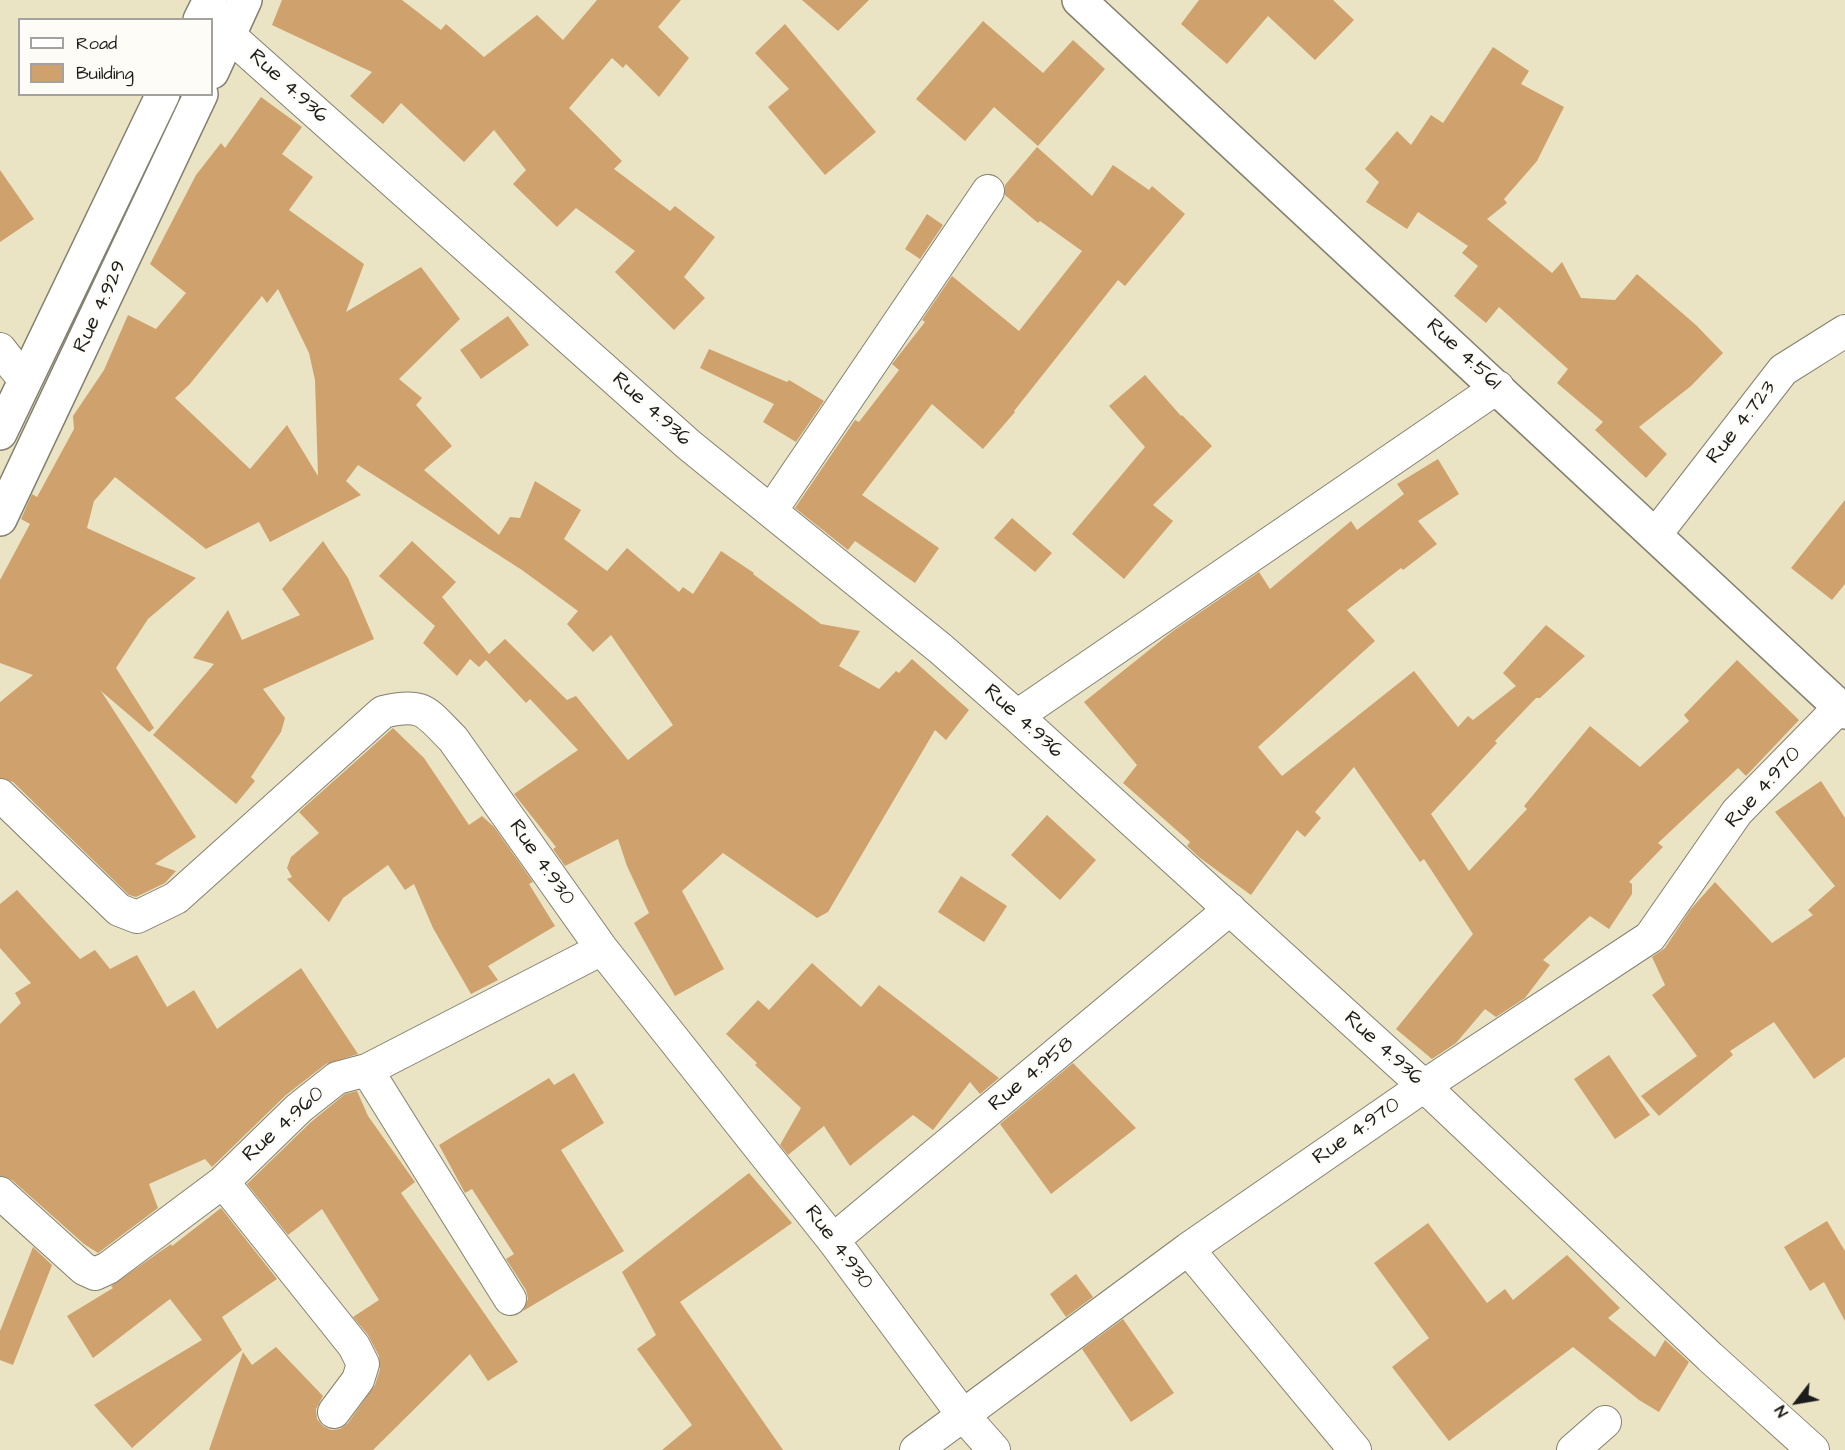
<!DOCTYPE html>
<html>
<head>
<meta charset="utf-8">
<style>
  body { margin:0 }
  #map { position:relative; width:1845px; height:1450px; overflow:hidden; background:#eae4c4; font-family:"Architects Daughter",sans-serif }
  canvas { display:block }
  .legend { position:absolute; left:18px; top:18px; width:195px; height:78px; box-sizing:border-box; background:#fdfcf7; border:2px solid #a3a29f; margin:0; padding:8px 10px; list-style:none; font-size:18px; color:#1c1c1c }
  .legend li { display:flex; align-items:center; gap:12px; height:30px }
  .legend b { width:30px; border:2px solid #a3a29f }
  .north { position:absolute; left:1767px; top:1372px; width:60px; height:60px; -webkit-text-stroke:4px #fdfcf7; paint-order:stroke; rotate:239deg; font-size:16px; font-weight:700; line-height:24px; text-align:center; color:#1c1c1c }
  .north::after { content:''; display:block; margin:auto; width:21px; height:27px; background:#1c1c1c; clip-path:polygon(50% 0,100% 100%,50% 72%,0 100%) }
</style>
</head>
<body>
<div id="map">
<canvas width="1845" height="1450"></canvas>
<ul class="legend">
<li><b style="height:8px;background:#fff"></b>Road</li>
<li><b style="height:16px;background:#cfa16c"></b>Building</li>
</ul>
<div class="north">N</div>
</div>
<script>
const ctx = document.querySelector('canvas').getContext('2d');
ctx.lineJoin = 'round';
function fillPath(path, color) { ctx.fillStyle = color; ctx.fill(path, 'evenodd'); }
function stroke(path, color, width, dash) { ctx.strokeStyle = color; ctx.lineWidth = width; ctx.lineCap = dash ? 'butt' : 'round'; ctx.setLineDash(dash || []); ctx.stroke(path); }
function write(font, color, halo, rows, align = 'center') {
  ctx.font = font + ' "Architects Daughter",sans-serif'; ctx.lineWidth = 4.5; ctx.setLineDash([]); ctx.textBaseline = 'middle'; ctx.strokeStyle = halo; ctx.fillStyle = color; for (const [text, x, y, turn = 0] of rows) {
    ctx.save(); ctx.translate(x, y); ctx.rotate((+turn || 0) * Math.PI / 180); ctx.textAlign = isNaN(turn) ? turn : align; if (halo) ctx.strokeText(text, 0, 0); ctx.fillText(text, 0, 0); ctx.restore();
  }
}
const building = new Path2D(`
  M 282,0 L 402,0 L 441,30 L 446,24 L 484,57 L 537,15 L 563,40 L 597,0 L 681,0 L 658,27 L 689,58 L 659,97 L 626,64 L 623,68 L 612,58 L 569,108 L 622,161 L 614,169 L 670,211 L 675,206 L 715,237 L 684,277 L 705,298 L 674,330 L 615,272 L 635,251 L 576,208 L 557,227 L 513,184 L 526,170 L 494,130 L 464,162 L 401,103 L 383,124 L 350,96 L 372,72 L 272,25 Z
  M 802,0 L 869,0 L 838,31 Z
  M 1199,0 L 1333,0 L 1354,20 L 1315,60 L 1268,16 L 1227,64 L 1181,24 Z
  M 983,21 L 1043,73 L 1073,40 L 1105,69 L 1038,146 L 994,107 L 965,141 L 916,99 Z
  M 785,24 L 876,132 L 825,175 L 768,107 L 789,89 L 755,53 Z
  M 1493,47 L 1529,71 L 1521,84 L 1564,107 L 1537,161 L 1504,199 L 1507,203 L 1487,219 L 1552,273 L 1562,262 L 1581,298 L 1615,300 L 1637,274 L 1696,325 L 1723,353 L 1691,386 L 1639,427 L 1667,454 L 1646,478 L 1595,430 L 1603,422 L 1557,383 L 1568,369 L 1499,307 L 1486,323 L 1454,296 L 1478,266 L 1462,253 L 1468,246 L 1418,212 L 1407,229 L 1366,202 L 1379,182 L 1365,169 L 1397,131 L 1411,145 L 1431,115 L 1443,123 Z
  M 261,97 L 302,127 L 282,154 L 313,177 L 289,210 L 364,264 L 346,312 L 421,267 L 460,319 L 399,379 L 422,398 L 416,405 L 452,446 L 424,470 L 499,535 L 510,517 L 520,518 L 535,481 L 581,510 L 564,539 L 607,571 L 627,548 L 679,592 L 683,587 L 693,594 L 721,551 L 754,573 L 753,574 L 821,624 L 860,631 L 839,666 L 879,689 L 896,671 L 899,673 L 912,659 L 969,710 L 946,740 L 935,730 L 828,912 L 817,918 L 723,853 L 682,891 L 724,969 L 675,996 L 634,923 L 649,913 L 627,866 L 618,839 L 565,866 L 553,849 L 556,847 L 514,794 L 578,750 L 530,699 L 526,703 L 486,660 L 479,667 L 470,659 L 457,676 L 423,643 L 435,626 L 379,576 L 412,541 L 456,582 L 442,597 L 489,654 L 505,639 L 567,700 L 576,696 L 628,760 L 673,725 L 611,635 L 593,652 L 567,624 L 578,611 L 522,570 L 358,465 L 346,481 L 361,495 L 270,542 L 259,522 L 206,549 L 115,477 L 94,501 L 87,528 L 196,578 L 148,619 L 116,668 L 154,728 L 149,732 L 101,691 L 196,837 L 155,864 L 176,871 L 165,883 L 136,897 L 129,895 L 13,782 L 0,778 L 0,702 L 33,675 L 0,663 L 0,580 L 30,524 L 21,519 L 32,494 L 37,497 L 74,429 L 73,416 L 104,370 L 128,315 L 156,329 L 186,293 L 150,264 L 196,175 L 221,143 L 225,148 ZM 278,289 L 309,353 L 315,380 L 318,476 L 287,425 L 250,469 L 175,398 L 189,385 L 262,296 L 267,303 Z
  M 1037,147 L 1092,196 L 1113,165 L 1149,190 L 1152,186 L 1185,214 L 1125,286 L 1118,280 L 1014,411 L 1015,412 L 983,449 L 932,404 L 862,495 L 939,548 L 915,583 L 855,541 L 848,550 L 795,508 L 855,420 L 859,422 L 899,370 L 892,364 L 925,322 L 922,320 L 952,276 L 1019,331 L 1082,251 L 1040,221 L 1038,223 L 1005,195 L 1005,185 Z
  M 0,170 L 34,219 L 0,242 Z
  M 927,214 L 943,225 L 920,259 L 905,249 Z
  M 508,316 L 529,345 L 481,379 L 460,350 Z
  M 709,349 L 787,382 L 789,380 L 824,401 L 796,442 L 763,422 L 774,404 L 700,368 Z
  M 1145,375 L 1181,416 L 1182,415 L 1212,446 L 1153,505 L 1173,521 L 1124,579 L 1072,534 L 1145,447 L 1109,406 Z
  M 1438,459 L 1459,494 L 1418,521 L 1437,544 L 1403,570 L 1401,568 L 1347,610 L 1375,641 L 1258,747 L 1282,776 L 1414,671 L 1458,727 L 1468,716 L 1473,720 L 1516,686 L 1503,673 L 1546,625 L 1585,656 L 1540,698 L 1536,698 L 1495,741 L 1497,743 L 1431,814 L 1469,871 L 1527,809 L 1524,806 L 1590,726 L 1640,767 L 1689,721 L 1684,715 L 1737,660 L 1799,720 L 1746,776 L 1738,768 L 1658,843 L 1663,847 L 1629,882 L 1632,884 L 1632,894 L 1609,929 L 1590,916 L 1543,960 L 1550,965 L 1525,998 L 1496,1017 L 1485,1009 L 1456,1043 L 1432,1059 L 1396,1029 L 1473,934 L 1424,859 L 1420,862 L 1354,767 L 1315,812 L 1321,818 L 1305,837 L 1297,830 L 1251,895 L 1200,858 L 1187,846 L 1190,842 L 1123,783 L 1137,765 L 1084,702 L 1173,631 L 1259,572 L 1270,589 L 1351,521 L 1357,530 L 1404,494 L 1397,484 Z
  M 1845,500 L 1845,584 L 1832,600 L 1791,568 Z
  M 1012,518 L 1052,553 L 1035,572 L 994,538 Z
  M 323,541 L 348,578 L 374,639 L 263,689 L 285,718 L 281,732 L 251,777 L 255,781 L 236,804 L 153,735 L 214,664 L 193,658 L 228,610 L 242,640 L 300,615 L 282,589 Z
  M 393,728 L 424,758 L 469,825 L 482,816 L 494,827 L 533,882 L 529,884 L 555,926 L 488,966 L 498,980 L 471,994 L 433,928 L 414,884 L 405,890 L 388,865 L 343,898 L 329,922 L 287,879 L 292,877 L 287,868 L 291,857 L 319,833 L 299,812 Z
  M 1821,781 L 1845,818 L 1845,1057 L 1814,1079 L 1774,1022 L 1730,1051 L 1733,1055 L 1659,1116 L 1641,1096 L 1697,1056 L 1652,995 L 1665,985 L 1652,957 L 1665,948 L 1690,910 L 1715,882 L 1772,943 L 1813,915 L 1808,910 L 1835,886 L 1775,812 Z
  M 1047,815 L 1096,860 L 1060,900 L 1011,855 Z
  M 961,876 L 1007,906 L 984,942 L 938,912 Z
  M 17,890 L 80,959 L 95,950 L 110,969 L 137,955 L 167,1007 L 194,990 L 217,1029 L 301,968 L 358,1054 L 326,1064 L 286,1095 L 212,1167 L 205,1159 L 149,1184 L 158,1208 L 98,1253 L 84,1244 L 12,1180 L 0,1176 L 0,1024 L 21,1003 L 15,993 L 31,983 L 0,948 L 0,904 Z
  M 812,963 L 861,1007 L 879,985 L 999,1078 L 980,1094 L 970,1082 L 933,1130 L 913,1115 L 850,1166 L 824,1126 L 788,1155 L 780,1145 L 801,1108 L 755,1065 L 757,1063 L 726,1034 L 758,1000 L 769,1010 Z
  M 1609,1055 L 1650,1115 L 1615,1139 L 1574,1079 Z
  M 1073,1063 L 1136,1128 L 1051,1194 L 1000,1124 Z
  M 574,1073 L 604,1123 L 561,1150 L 624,1251 L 523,1311 L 528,1299 L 526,1290 L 506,1259 L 514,1254 L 472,1189 L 465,1193 L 439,1145 L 549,1078 L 554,1085 Z
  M 357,1091 L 368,1116 L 415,1182 L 401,1193 L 518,1362 L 488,1381 L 470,1354 L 373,1450 L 209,1450 L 243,1352 L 252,1365 L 276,1347 L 323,1396 L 316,1409 L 317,1419 L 323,1426 L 331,1430 L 340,1429 L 348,1423 L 375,1385 L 380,1369 L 379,1356 L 368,1335 L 353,1317 L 379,1300 L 322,1209 L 288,1235 L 247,1184 L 311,1122 L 345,1094 Z
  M 749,1173 L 792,1223 L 680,1302 L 783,1450 L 662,1450 L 692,1425 L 637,1349 L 656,1335 L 622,1272 Z
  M 221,1208 L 277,1279 L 222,1317 L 242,1350 L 132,1448 L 94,1405 L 202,1340 L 170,1299 L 93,1358 L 67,1316 L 113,1288 L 111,1286 L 171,1244 L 172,1246 Z
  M 1827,1221 L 1845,1251 L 1845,1321 L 1824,1282 L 1810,1291 L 1784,1247 Z
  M 1428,1223 L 1487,1303 L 1505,1289 L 1513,1300 L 1567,1255 L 1620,1308 L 1608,1318 L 1655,1357 L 1665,1340 L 1689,1362 L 1659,1412 L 1639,1400 L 1573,1347 L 1449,1441 L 1392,1367 L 1429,1338 L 1374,1263 Z
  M 33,1247 L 52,1265 L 13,1365 L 0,1360 L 0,1331 Z
  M 1076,1274 L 1093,1297 L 1066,1317 L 1050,1294 Z
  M 1123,1319 L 1174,1393 L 1131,1422 L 1082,1349 Z`);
const street = new Path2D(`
  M 212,20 L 689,445 L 941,649 L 1017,716 L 1424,1086 L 1710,1357 L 1813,1450
  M 0,349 L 25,381
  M 771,511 L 988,191
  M 1656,534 L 1783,370 L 1845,331
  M 1017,716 L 1498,387
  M 0,795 L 119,910 L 137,917 L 176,898 L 383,712 C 424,702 426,712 453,739 L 602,949 L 833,1240 L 962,1414 L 994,1450
  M 367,1070 L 510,1299
  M 223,1182 L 354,1346 L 363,1364 L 358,1380 L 334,1412
  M 0,1193 L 84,1269 L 95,1274 L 108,1268 L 223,1182 L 299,1108 L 337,1078 L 367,1070 L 602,949
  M 833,1240 L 1230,909
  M 1188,1249 L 1355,1450
  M 916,1450 L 1188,1249 L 1424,1086 L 1650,937 L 1737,812 L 1840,707
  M 1573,1450 L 1605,1422`);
const secondary = new Path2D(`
  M 1079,0 L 1845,712`);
const primary = new Path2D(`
  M 200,20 L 210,0
  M 212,72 L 245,0
  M 0,433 L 163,94
  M 0,519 L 201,94`);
const streetNames = [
  ["Rue 4.936",288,87,42],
  ["Rue 4.929",101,307,-65],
  ["Rue 4.561",1463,355,43],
  ["Rue 4.936",651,410,42],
  ["Rue 4.723",1742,423,-52],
  ["Rue 4.936",1023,722,42],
  ["Rue 4.970",1764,788,-48],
  ["Rue 4.930",541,863,55],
  ["Rue 4.936",1383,1049,42],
  ["Rue 4.958",1032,1075,-40],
  ["Rue 4.960",284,1125,-42],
  ["Rue 4.970",1357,1132,-35],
  ["Rue 4.930",838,1248,53]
];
fillPath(building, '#cfa16c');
stroke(street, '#838070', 34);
stroke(secondary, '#838070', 36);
stroke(primary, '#838070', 36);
stroke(street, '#fff', 32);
stroke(secondary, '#fff', 33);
stroke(primary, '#fff', 33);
write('21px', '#1c1c1c', '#fdfcf7', streetNames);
</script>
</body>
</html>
